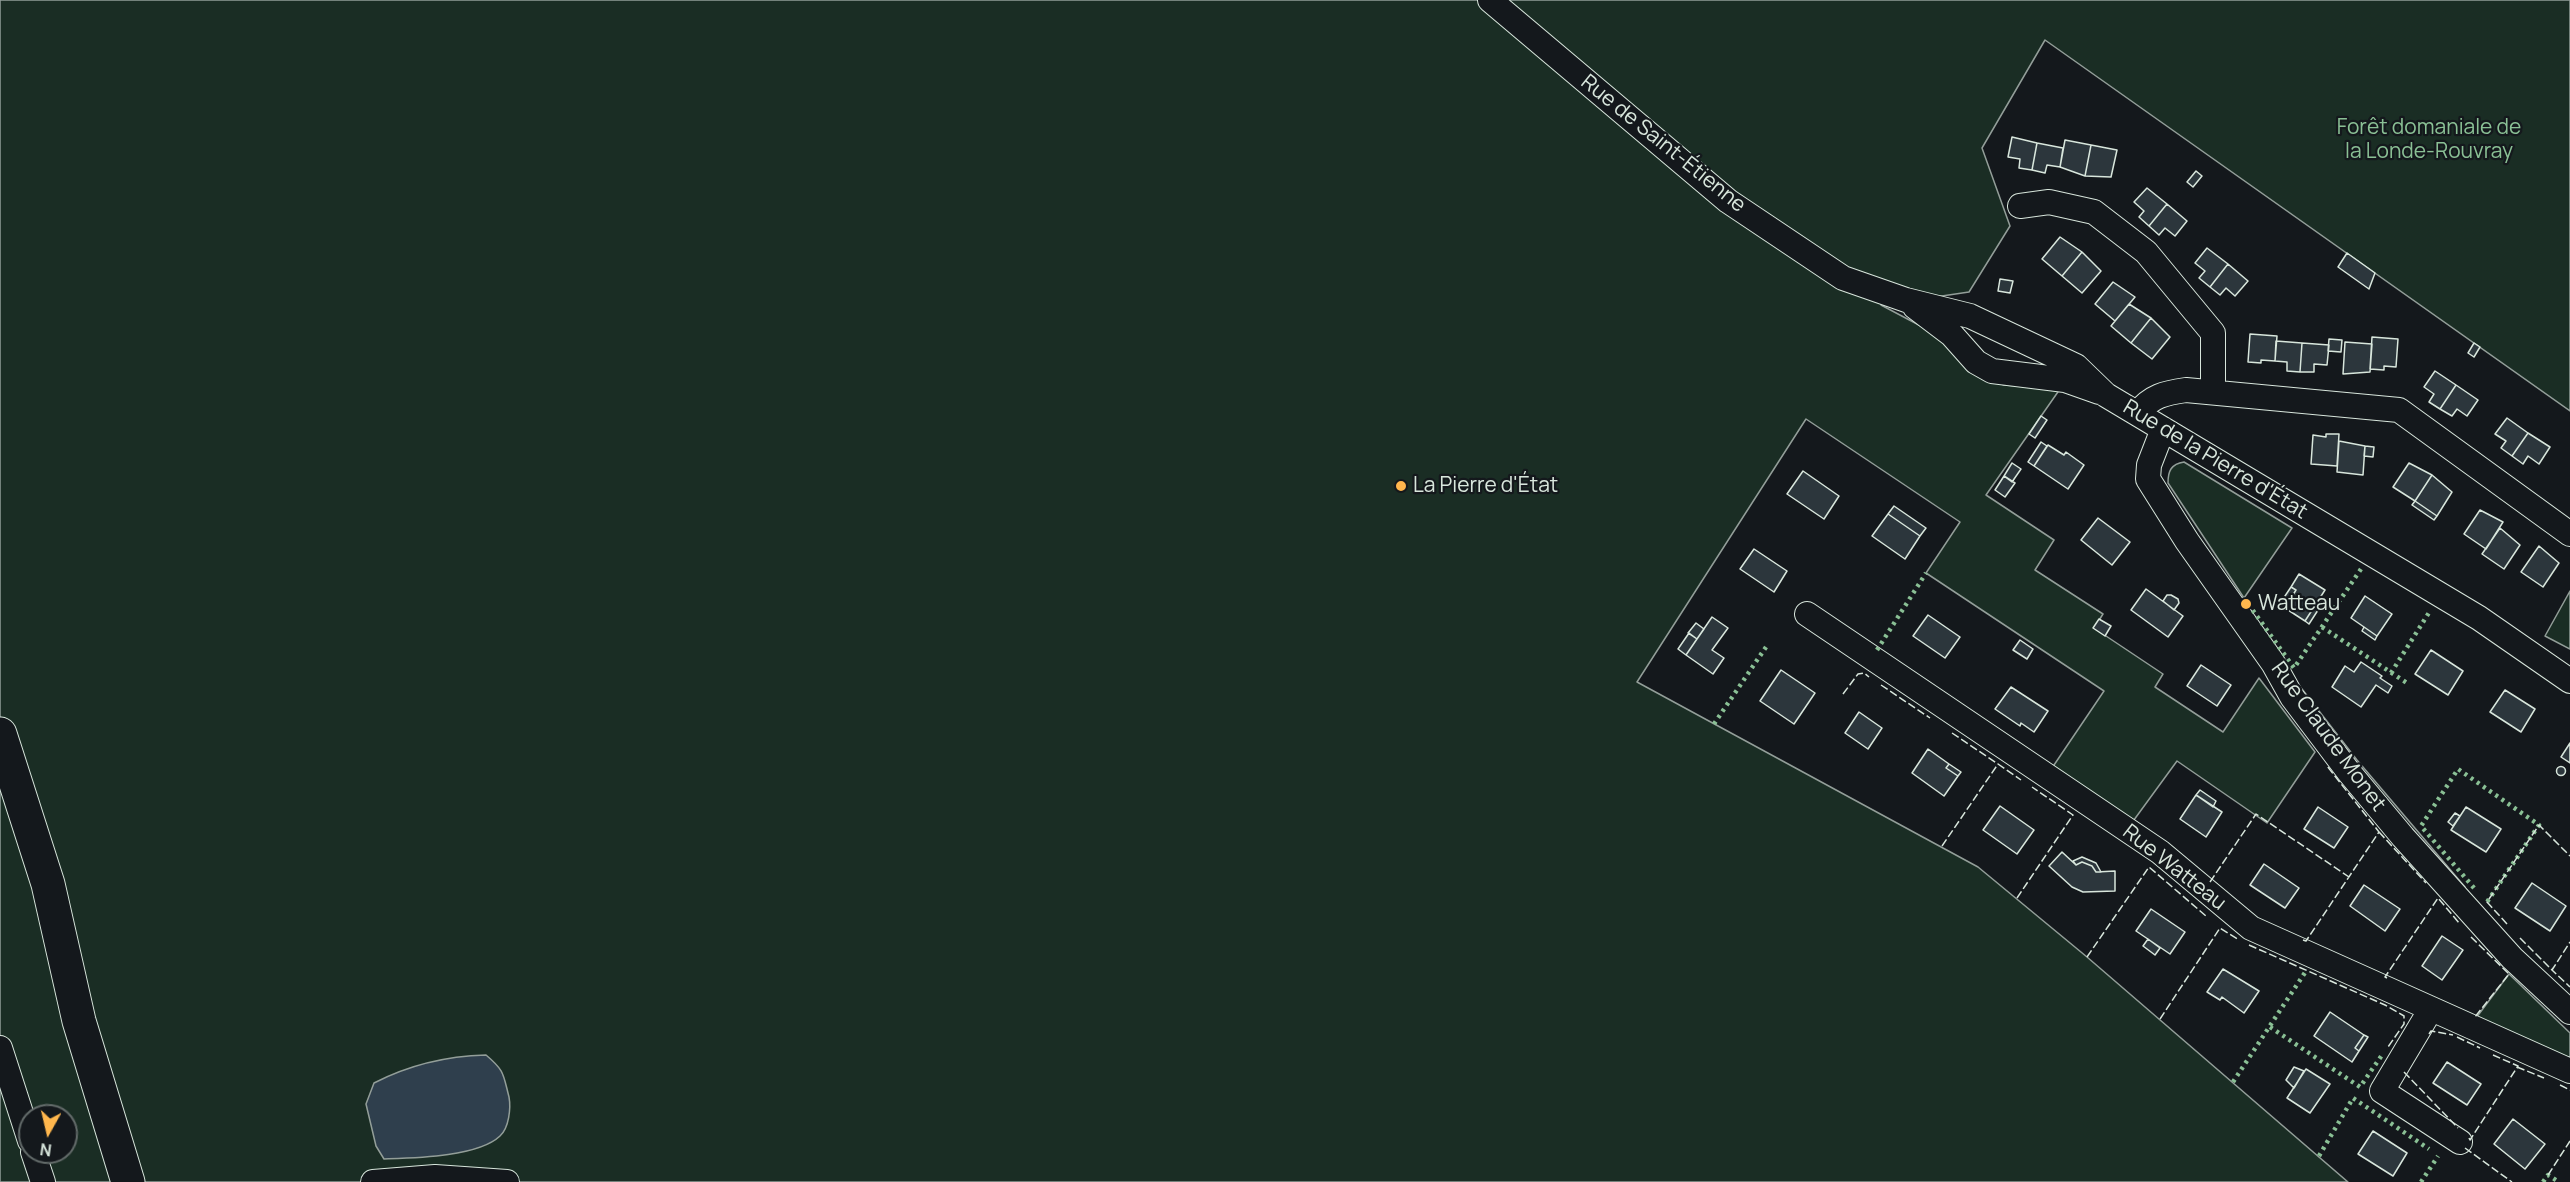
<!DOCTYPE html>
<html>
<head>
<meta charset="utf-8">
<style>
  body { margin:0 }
  #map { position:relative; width:2570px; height:1182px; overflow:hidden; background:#14181c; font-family:Manrope,sans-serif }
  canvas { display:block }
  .north { position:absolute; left:18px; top:1104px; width:60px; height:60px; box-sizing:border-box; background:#14181c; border:2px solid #626a69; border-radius:50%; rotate:188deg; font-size:16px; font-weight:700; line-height:24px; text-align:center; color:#d8e6dc }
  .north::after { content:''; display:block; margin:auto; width:21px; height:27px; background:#ffb74d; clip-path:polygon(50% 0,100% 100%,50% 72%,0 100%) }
</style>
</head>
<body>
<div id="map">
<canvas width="2570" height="1182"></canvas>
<div class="north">N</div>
</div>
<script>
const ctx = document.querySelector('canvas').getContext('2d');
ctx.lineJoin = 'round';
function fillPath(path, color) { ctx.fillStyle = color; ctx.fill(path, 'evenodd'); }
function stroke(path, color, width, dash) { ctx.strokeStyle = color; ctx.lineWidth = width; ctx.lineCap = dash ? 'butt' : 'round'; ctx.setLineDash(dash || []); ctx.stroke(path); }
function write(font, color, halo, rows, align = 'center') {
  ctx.font = font + ' Manrope,sans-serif'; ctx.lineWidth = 4.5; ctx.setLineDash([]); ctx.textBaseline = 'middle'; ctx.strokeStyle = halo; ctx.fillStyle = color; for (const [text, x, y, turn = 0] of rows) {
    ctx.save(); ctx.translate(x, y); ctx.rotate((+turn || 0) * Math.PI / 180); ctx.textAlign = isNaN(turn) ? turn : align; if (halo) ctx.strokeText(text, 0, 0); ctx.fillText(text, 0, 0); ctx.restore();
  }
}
const green = new Path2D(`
  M 0,0 L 2570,0 L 2570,411 L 2045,40 L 1982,148 L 2010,226 L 1969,292 L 1881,305 L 1934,333 L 1974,374 L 2004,385 L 2060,389 L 1986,495 L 2054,540 L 2035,570 L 2103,614 L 2094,628 L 2163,674 L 2155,687 L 2223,732 L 2259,678 L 2315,752 L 2267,823 L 2177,761 L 2131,824 L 2052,768 L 2104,691 L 1926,573 L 1960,522 L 1806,419 L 1637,682 L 1978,867 L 2087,957 L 2348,1182 L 0,1182 ZM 30,1116 L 66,1116 L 66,1152 L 30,1152 Z
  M 2184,462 L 2292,528 L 2244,598 L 2168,483 C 2168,471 2171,464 2184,462 Z
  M 2570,591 L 2570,649 L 2545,636 Z
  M 2509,974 L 2570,1033 L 2570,1057 L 2561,1056 L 2476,1018 Z`);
const parking = new Path2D(`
  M 2302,689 L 2357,760 L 2465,887 L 2461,891 L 2298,691 Z`);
const water = new Path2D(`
  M 486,1055 C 505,1071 503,1074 509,1097 C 511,1108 509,1128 500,1136 C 478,1157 413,1158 384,1159 L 376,1146 L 366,1104 L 374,1083 C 409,1065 447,1056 486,1055 Z`);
const building = new Path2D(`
  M 2012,137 L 2037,143 L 2032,170 L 2019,168 L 2020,159 L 2008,157 Z
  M 2065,140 L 2091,145 L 2085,176 L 2060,167 Z
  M 2037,143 L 2063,148 L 2060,167 L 2047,165 L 2045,173 L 2032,170 Z
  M 2091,145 L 2117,150 L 2111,177 L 2085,176 Z
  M 2196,171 L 2202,176 L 2193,187 L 2187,182 Z
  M 2147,188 L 2167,204 L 2149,226 L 2139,217 L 2144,211 L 2134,202 Z
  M 2167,204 L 2187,221 L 2175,236 L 2165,228 L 2159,235 L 2149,226 Z
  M 2060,237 L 2082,252 L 2062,276 L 2042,259 Z
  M 2207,248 L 2228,264 L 2210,287 L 2199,278 L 2205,271 L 2195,263 Z
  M 2082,252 L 2101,271 L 2082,293 L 2062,276 Z
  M 2347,253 L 2375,273 L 2369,289 L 2338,267 Z
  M 2228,264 L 2248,281 L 2235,296 L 2226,288 L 2220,295 L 2210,287 Z
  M 2000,279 L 2013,281 L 2010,293 L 1998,291 Z
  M 2113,282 L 2135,297 L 2115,321 L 2095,304 Z
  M 2129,304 L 2151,318 L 2131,343 L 2111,326 Z
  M 2151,318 L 2170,337 L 2152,359 L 2131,343 Z
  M 2250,334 L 2277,336 L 2275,361 L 2261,360 L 2261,363 L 2248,362 Z
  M 2372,337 L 2398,339 L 2396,367 L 2384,366 L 2384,370 L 2370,369 Z
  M 2329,339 L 2342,340 L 2341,352 L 2328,351 Z
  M 2276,341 L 2302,343 L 2300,372 L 2287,371 L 2287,362 L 2275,361 Z
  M 2345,342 L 2372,344 L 2370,372 L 2343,374 Z
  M 2302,343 L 2329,345 L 2327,365 L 2314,364 L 2314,372 L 2300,372 Z
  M 2474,343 L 2480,347 L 2474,357 L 2468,353 Z
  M 2435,371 L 2456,385 L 2440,409 L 2429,402 L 2434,394 L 2424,387 Z
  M 2456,385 L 2478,400 L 2467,416 L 2457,409 L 2452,416 L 2440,409 Z
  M 2041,416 L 2047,420 L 2035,438 L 2029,434 Z
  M 2507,418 L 2528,433 L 2512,456 L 2501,448 L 2506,441 L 2495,434 Z
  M 2528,433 L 2550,447 L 2539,464 L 2528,456 L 2523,464 L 2512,456 Z
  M 2326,434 L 2339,434 L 2337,466 L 2311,464 L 2313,435 L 2326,437 Z
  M 2339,441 L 2365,446 L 2363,475 L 2337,472 Z
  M 2041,442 L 2047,446 L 2034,466 L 2028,462 Z
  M 2048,445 L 2064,455 L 2066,452 L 2084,465 L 2068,489 L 2034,466 Z
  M 2365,446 L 2374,447 L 2373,457 L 2364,456 Z
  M 2012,463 L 2021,469 L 2012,482 L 2004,476 Z
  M 2409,463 L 2432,475 L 2415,501 L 2393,487 Z
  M 1803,471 L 1839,496 L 1824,519 L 1787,494 Z
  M 2432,475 L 2452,492 L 2437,516 L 2415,501 Z
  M 2004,476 L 2015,483 L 2005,497 L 1995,490 Z
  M 2415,501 L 2437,516 L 2434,520 L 2412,505 Z
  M 1894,506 L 1926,528 L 1920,536 L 1888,514 Z
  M 2480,510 L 2503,522 L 2486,549 L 2464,534 Z
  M 1888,514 L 1920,536 L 1905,559 L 1872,536 Z
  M 2098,518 L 2130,542 L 2112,565 L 2081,540 Z
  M 2500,528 L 2520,545 L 2504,569 L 2482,554 Z
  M 2539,546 L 2559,563 L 2543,587 L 2521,572 Z
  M 1754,549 L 1787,571 L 1774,592 L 1740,569 Z
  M 2299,574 L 2325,590 L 2305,621 L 2285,608 L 2296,590 L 2291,587 Z
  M 2291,587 L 2296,590 L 2285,608 L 2279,605 Z
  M 2146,589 L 2183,616 L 2168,637 L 2131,610 Z
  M 2167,595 L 2171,595 L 2178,599 L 2179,603 L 2174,610 L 2163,601 Z
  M 2365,596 L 2392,614 L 2377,636 L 2351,618 Z
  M 2316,604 L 2320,607 L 2309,624 L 2305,621 Z
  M 1928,615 L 1960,637 L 1945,658 L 1913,636 Z
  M 1712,617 L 1728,628 L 1712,650 L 1724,658 L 1713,674 L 1686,655 Z
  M 2099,619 L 2111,626 L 2105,636 L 2093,628 Z
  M 1696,623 L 1704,629 L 1697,639 L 1688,633 Z
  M 2364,627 L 2377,636 L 2375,640 L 2362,631 Z
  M 1689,633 L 1697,639 L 1686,655 L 1678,649 Z
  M 2020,640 L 2033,649 L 2027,659 L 2013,650 Z
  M 2431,650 L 2463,671 L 2448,695 L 2415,674 Z
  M 2361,662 L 2382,676 L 2380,678 L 2392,686 L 2388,693 L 2376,685 L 2361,707 L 2332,687 L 2345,666 L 2354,672 Z
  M 2201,665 L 2231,685 L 2217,706 L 2187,686 Z
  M 1781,670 L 1815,693 L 1794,724 L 1760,701 Z
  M 2011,687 L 2048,711 L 2034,732 L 2021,723 L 2020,726 L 1995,709 Z
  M 2505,690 L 2535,709 L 2521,732 L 2490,712 Z
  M 1859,712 L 1882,728 L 1868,749 L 1845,733 Z
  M 2570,743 L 2570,763 L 2561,757 Z
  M 1928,749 L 1949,764 L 1946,768 L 1958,776 L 1944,796 L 1912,773 Z
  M 1949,764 L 1961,772 L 1958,776 L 1946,768 Z
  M2556.5 771a4.5 4.5 0 1 1 9 0a4.5 4.5 0 1 1-9 0Z
  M 2200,790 L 2216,801 L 2213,807 L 2196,795 Z
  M 2196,795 L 2222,812 L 2206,837 L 2180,819 Z
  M 2000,806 L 2034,830 L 2017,854 L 1983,830 Z
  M 2318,807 L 2348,827 L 2334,848 L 2304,829 Z
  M 2466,807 L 2501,829 L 2486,852 L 2451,830 Z
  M 2455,813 L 2460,816 L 2453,826 L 2448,822 Z
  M 2062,852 L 2076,865 L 2082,862 L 2092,866 L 2096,872 L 2115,871 L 2115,891 L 2083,892 L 2072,887 L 2049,866 Z
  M 2082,857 L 2096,863 L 2101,872 L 2096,872 L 2092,866 L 2082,862 L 2076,865 L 2073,861 Z
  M 2264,864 L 2299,888 L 2285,908 L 2250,885 Z
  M 2532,883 L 2566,906 L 2550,931 L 2515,908 Z
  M 2364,885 L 2400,909 L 2385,931 L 2350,906 Z
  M 2151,909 L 2185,932 L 2170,954 L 2136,931 Z
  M 2442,936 L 2463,950 L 2442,980 L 2422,966 Z
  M 2148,939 L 2160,948 L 2155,955 L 2143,946 Z
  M 2223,969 L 2259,991 L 2244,1013 L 2222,997 L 2220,1000 L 2207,992 Z
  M 2330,1012 L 2364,1035 L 2355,1048 L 2359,1051 L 2352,1062 L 2314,1036 Z
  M 2364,1035 L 2368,1037 L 2359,1051 L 2355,1048 Z
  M 2447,1062 L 2481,1084 L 2467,1105 L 2433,1083 Z
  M 2294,1067 L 2304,1071 L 2294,1088 L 2286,1080 Z
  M 2306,1069 L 2330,1084 L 2310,1113 L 2287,1098 Z
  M 2513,1119 L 2545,1144 L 2525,1169 L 2494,1144 Z
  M 2373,1131 L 2407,1153 L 2393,1176 L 2358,1154 Z`);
const minor = new Path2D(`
  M 1490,0 L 1728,201 L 1843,278 L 1906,300 L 1970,316 L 2076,366 L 2106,395 L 2479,618 L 2570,681
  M 2020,206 L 2049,202 L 2094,212 L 2146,252 L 2213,333 L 2213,392
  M 1915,307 L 1952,335 L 1976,362 L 1992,371 L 2065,380 L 2099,392
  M 2138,413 C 2151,396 2165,393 2186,390 L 2399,410 L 2570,534
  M 2163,429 L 2149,465 L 2148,479 L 2187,541 L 2273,663 L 2292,697 L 2348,771 L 2403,837 L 2512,958 L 2570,1012
  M 1807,614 L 2160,852 L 2251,928 L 2570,1071
  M 2431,1009 L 2382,1091 L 2460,1142
  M 0,1048 L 30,1141
  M 33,1152 L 43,1182
  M 373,1182 L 435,1177 L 507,1182`);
const highway = new Path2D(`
  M 0,734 L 48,884 L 79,1021 L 128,1182`);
const hedge = new Path2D(`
  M 2244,598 L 2294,668 L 2361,569
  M 2322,627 L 2407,683
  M 1877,650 L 1926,573
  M 2391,673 L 2430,611
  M 1714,724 L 1768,644
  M 2474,888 L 2421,826 L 2458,769 L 2539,825 L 2487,902
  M 2270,1027 L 2360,1087 L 2382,1055
  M 2233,1082 L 2306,971
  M 2319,1156 L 2353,1098 L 2429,1149
  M 2421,1182 L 2438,1156
  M 2543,1182 L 2548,1175 L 2559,1182`);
const fence = new Path2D(`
  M 1881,685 L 1930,718
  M 1843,694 L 1858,674 L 1864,673 L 1869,677
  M 1952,733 L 1998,764
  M 2379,832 L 2426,883
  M 1942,846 L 1998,764 L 2021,780
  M 2210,882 L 2256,814 L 2349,877
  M 2017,898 L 2073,815 L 2032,787
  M 2507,924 L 2487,902 L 2539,825 L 2570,856
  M 2471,937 L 2509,974 L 2475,1017
  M 2520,938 L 2552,970 L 2570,942
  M 2303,940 L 2306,941 L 2379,832 L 2327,766
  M 2249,945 L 2385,1005 L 2404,1016 L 2404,1024 L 2388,1047
  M 2087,957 L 2149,867 L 2206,916
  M 2553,968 L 2552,970 L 2570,987
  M 2387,978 L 2385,977 L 2438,898 L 2460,924
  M 2160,1019 L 2220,928 L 2239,940
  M 2429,1034 L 2431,1031 L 2453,1035
  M 2457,1037 L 2480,1048
  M 2517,1067 L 2544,1078
  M 2404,1072 L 2458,1128
  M 2560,1085 L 2570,1090
  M 2469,1138 L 2470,1140 L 2518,1066 L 2493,1055
  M 2465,1148 L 2512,1182
  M 2548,1175 L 2570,1141`);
const markers = [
  [1401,486,6,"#ffb74d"],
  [2246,604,6,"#ffb74d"]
];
const parkNames = [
  ["Forêt domaniale de",2429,128],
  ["la Londe-Rouvray",2429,152]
];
const streetNames = [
  ["Rue de Saint-Étienne",1663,144,39],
  ["Rue de la Pierre d'État",2215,460,31],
  ["Rue Claude Monet",2328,737,54],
  ["Rue Watteau",2174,868,38]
];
const poiNames = [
  ["La Pierre d'État",1413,486],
  ["Watteau",2258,604]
];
fillPath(green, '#1a2d24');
stroke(green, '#939e99', 1.5);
fillPath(parking, '#24282b');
stroke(parking, '#939e99', 1.5);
fillPath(water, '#2f3f4d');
stroke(water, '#939e99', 1.5);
fillPath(building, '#2c363c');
stroke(building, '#d8e6dc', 1.5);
stroke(minor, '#d8e6dc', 26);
stroke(highway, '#d8e6dc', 35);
stroke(minor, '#14181c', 24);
stroke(highway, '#14181c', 33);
stroke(hedge, '#8ac095', 4.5, [3, 4.5]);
stroke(fence, '#d8e6dc', 1.5, [8, 3]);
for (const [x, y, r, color] of markers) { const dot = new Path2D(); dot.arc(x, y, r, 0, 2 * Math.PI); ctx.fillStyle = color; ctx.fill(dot); stroke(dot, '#14181c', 2); }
write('21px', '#8ac095', '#14181c', parkNames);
write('21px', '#d8e6dc', '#14181c', streetNames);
write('21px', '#d8e6dc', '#14181c', poiNames, 'left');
</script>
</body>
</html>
